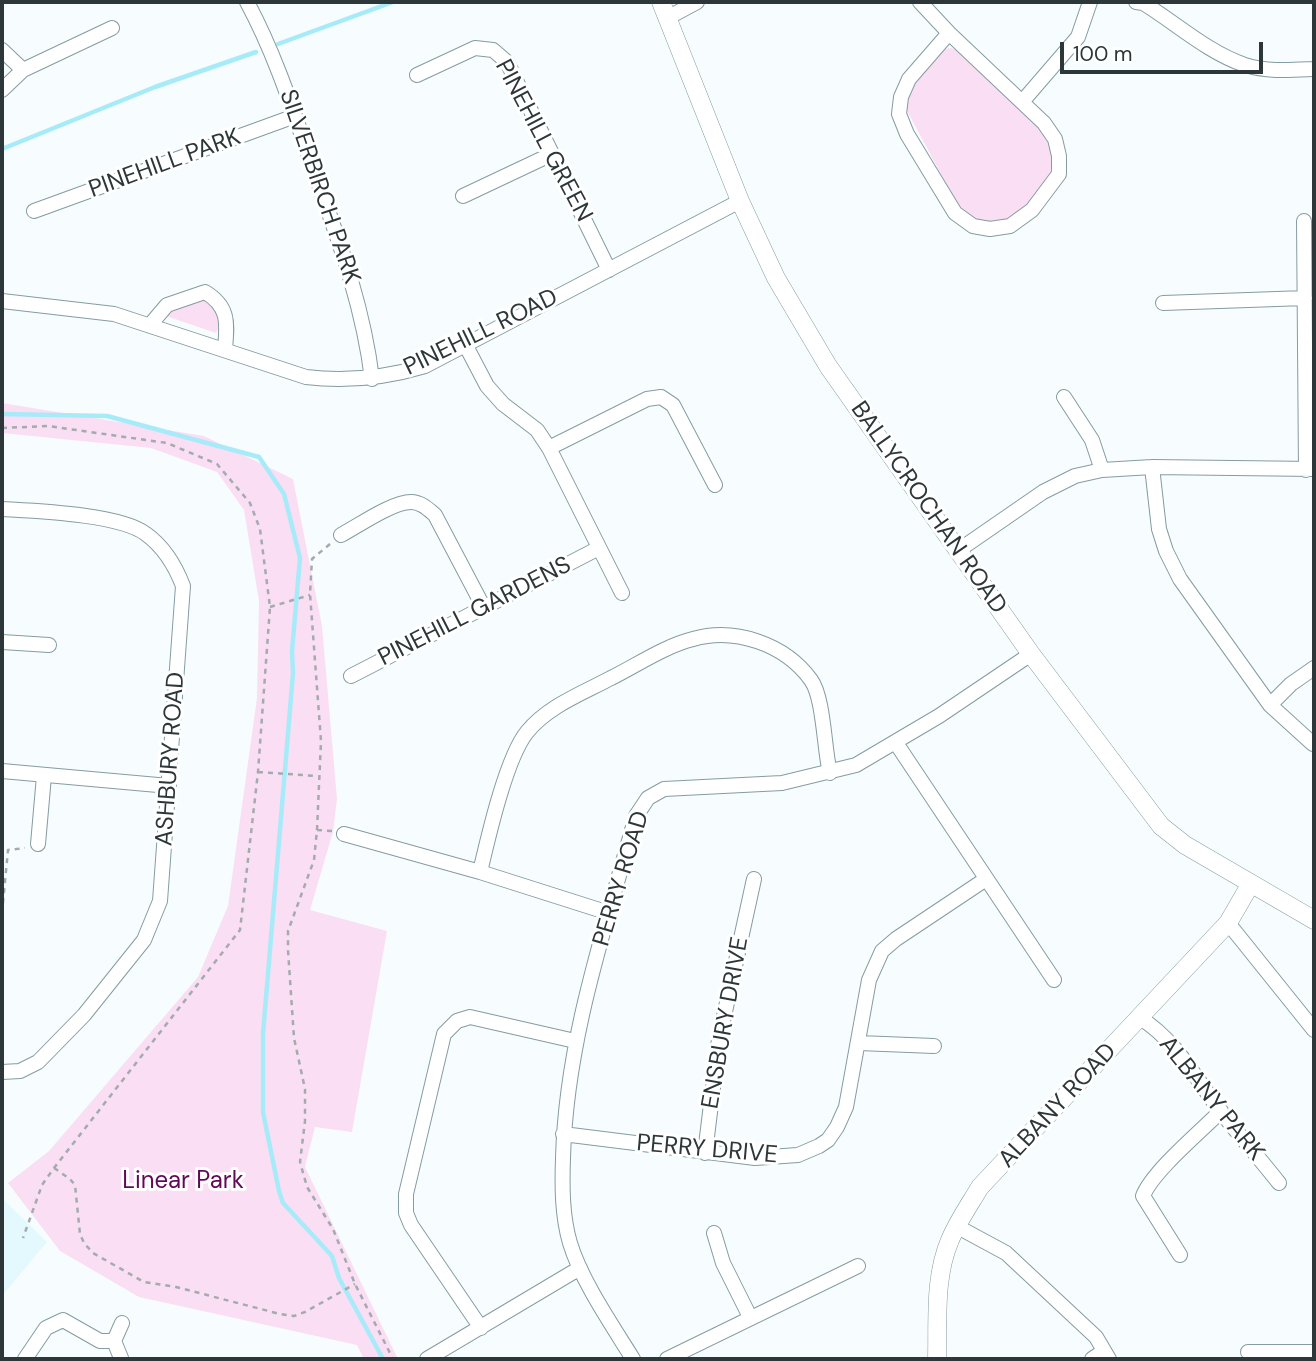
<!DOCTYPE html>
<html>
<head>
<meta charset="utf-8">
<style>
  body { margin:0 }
  #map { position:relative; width:1316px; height:1361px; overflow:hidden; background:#f7fdfe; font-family:"DM Sans",sans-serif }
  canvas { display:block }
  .frame { position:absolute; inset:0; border:4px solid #2d3739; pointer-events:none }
  .scale { position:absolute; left:1060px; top:42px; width:203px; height:32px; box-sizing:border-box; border:4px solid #2d3739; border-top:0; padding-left:9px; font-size:21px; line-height:24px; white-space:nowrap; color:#2d3739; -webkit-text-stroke:5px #fff; paint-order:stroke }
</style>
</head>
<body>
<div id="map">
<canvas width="1316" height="1361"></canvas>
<div class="frame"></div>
<div class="scale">100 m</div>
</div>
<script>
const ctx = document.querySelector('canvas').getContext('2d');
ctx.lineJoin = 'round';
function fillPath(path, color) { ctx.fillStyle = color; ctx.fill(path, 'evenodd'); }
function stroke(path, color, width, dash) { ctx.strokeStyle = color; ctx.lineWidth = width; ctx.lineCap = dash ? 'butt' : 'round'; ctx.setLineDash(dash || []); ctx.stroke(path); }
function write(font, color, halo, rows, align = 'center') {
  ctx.font = font + ' "DM Sans",sans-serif'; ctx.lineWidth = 6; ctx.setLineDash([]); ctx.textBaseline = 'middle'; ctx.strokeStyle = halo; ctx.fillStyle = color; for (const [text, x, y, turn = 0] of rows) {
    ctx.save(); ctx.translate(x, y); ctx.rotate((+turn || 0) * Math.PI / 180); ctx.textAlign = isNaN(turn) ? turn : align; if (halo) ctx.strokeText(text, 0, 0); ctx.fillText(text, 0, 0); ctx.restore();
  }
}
const built = new Path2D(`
  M 2,1198 L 47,1242 L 2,1296 Z`);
const green = new Path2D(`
  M 951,48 L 965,53 L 1041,129 C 1047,139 1056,153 1055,165 C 1052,193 1017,223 989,224 C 975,224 965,214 957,204 L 906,109 L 911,83 L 944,49 Z
  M 204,300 C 215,306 225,320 216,333 L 166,316 L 167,312 Z
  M 2,403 L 204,436 L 293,479 L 322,626 L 337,799 L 333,832 L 310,910 L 387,931 L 352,1132 L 315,1127 L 305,1167 L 398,1359 L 364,1359 L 357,1345 L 139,1297 L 60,1251 L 8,1183 L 49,1151 L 198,977 L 228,906 L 257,698 L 259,601 L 244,510 L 217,472 L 151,448 L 2,433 Z`);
const stream = new Path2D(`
  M 278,44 L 393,2
  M 2,149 L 155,87 L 256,52
  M 2,414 L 107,416 L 259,457 L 284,494 L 300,558 L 292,651 L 293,673 L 263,1034 L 263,1112 L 279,1191 L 283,1203 L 332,1256 L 339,1278 L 383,1359`);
const path = new Path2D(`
  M 2,428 L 48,426 L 167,443 L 217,464 L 250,503 L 260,529 L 270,607 L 258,772 L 240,930 L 54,1168 L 42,1185 L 23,1238
  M 330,544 L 312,559 L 310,594 L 321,741 L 317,830 L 314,860 L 288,931 L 288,950 L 294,1038 L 305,1089 L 305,1121 L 300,1162 L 307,1187 L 333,1229 L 355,1284 L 393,1359
  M 270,607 L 310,595
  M 258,772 L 317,776
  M 317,830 L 332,831
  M 2,913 L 8,850 L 25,848
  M 54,1168 L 70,1179 L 75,1185 L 80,1234 L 84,1243 L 93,1253 L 144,1282 L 176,1287 L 280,1314 L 294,1316 L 305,1312 L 355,1284`);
const minor = new Path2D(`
  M 247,2 C 274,52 292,107 311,162 C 336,233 363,303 372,379
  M 920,2 L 949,33 L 1044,123 L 1055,139 L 1059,156 L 1059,174 L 1032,210 L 1010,226 L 990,229 L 973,226 L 955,213 L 907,134 L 899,114 L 901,97 L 909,79 L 949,33
  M 1136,2 L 1143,3 C 1176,23 1207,52 1245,65 C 1267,72 1291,70 1314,69
  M 669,17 L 697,2
  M 2,50 L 23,70
  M 417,75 L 475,48 L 493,50 L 507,62 L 609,270
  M 2,90 L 23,70 L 112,28
  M 1022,102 L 1078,37 L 1090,2
  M 463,196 L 552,154
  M 34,211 L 295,116
  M 1304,221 L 1306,470
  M 2,301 L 114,314 L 306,377 C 348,382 385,378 425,366 L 740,201
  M 1163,303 L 1305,298
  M 150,325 L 167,305 L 205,292 C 230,307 227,324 225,350
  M 466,346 L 487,386 L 503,404 L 537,430 L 549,448 L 622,593
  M 1064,397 L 1092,440 L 1102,470
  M 549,448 L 647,399 L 661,397 L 673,405 L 715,485
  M 1152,467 L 1159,529 L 1166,551 L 1180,579 L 1270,705 L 1313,744
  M 2,509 C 35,511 120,514 146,534 C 164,547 175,565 183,586 L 160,901 L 144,940 L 84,1015 L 38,1062 L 20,1071 L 2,1072
  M 341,535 C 358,526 392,502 411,502 C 421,502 428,509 435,515 L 484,608
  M 959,550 L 1043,492 L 1075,476 L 1102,470 L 1152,467 L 1314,469
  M 2,642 L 49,645
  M 351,676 L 599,548
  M 1270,705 L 1291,684 L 1314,668
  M 896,743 L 1054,980
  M 2,771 L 169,786
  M 344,834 L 480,872 L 609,913
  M 38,844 L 44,776
  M 480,872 C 488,838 506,758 527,732 C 548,706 583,693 611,678 C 637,665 665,646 693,639 C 735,627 785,644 811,680 C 824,698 824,749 830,773
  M 1228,923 L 1314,1030
  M 1140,1018 C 1175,1039 1197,1080 1221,1112 C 1240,1136 1260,1159 1279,1183
  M 859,1043 L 934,1046
  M 563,1134 L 755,1158 L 798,1155 L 819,1146 L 828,1140 L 837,1127 L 846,1107 L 869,980 L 882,951 L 896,939 L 986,879
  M 705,1153 L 719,1039 L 754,879
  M 956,1226 L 1006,1253 L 1096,1337 L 1109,1359
  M 714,1233 L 723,1263 L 750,1317
  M 1180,1255 L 1143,1196 C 1152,1172 1201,1131 1221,1111
  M 481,1328 L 411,1225 L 406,1213 L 406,1194 L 444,1034 L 457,1021 L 470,1017 L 575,1041
  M 1248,1352 L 1314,1352
  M 121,1358 L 114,1341 L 122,1323
  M 25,1359 L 46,1328 L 63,1320 L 100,1341 L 114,1341
  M 427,1359 L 580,1268
  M 633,1359 C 612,1325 581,1280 570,1243 C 562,1216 562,1186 563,1158 C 566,1041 605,928 636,816 L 648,798 L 664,789 L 782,783 L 856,765 L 939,716 L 1031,654
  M 667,1359 L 858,1266
  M 1092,1359 L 1104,1351`);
const tertiary = new Path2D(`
  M 661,2 L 740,201 L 776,278 L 828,366 L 1031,654 L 1161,826 L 1185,845 L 1314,920
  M 937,1359 C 938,1320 934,1277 950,1240 C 958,1221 970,1204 980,1187 L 1228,923 L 1250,885`);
const streetNames = [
  ["PINEHILL GREEN",543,141,62],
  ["PINEHILL PARK",165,164,-20],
  ["SILVERBIRCH PARK",319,187,71],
  ["PINEHILL ROAD",481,333,-26],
  ["BALLYCROCHAN ROAD",928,508,55],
  ["PINEHILL GARDENS",475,612,-27],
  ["ASHBURY ROAD",171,759,-86],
  ["PERRY ROAD",622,879,-73],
  ["ENSBURY DRIVE",726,1023,-80],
  ["ALBANY PARK",1211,1099,51],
  ["ALBANY ROAD",1058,1106,-47],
  ["PERRY DRIVE",707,1150,5]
];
const parkNames = [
  ["Linear Park",183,1182]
];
fillPath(built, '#e4f9fd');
fillPath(green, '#fadef4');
stroke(stream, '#a7ebf9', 4.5);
stroke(minor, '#859ca1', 16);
stroke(tertiary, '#859ca1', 19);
stroke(path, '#a3abac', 2.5, [5, 5]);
stroke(minor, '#fff', 14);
stroke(tertiary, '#fff', 18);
write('24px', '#2d3739', '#fff', streetNames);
write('24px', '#620859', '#fff', parkNames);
</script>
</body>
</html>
